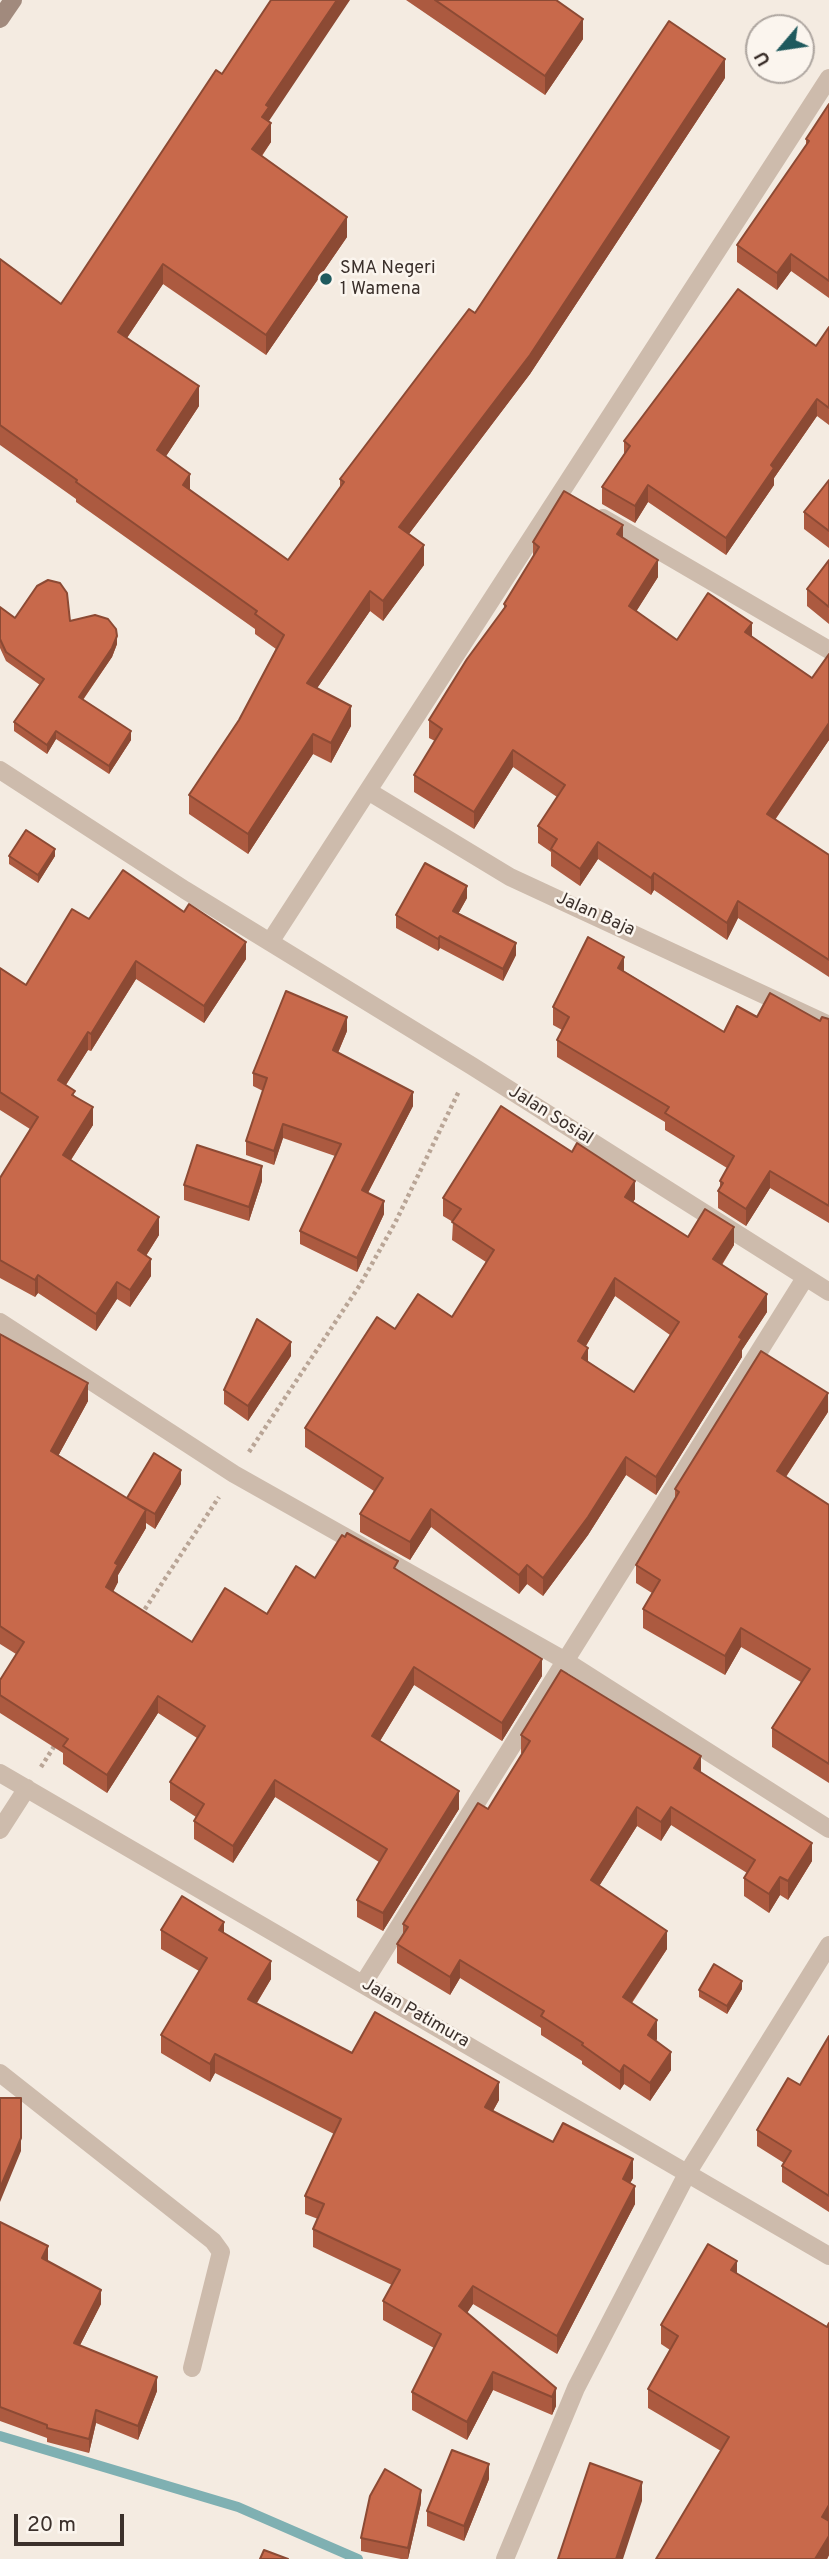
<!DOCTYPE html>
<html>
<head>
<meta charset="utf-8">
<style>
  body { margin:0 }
  #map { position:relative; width:829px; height:2559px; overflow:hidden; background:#f4ebe1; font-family:Overpass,sans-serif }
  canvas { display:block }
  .north { position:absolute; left:745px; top:14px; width:70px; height:70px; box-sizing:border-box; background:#fbf5ee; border:2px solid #aea6a0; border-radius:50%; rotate:241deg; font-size:19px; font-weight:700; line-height:28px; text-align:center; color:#3b302b }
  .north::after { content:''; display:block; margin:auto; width:24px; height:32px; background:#1f5a5e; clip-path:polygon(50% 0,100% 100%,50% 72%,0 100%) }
  .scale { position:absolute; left:14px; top:2514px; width:110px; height:32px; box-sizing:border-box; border:4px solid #3b302b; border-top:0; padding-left:9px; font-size:21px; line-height:24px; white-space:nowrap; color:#3b302b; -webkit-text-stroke:5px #fbf5ee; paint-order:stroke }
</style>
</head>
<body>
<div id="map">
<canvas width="829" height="2559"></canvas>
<div class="north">U</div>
<div class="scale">20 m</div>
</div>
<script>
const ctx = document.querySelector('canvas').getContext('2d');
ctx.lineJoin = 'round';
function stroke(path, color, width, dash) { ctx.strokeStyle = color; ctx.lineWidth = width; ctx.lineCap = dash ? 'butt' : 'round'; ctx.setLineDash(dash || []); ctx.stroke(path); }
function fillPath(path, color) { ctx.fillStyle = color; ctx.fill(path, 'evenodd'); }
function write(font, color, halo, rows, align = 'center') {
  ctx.font = font + ' Overpass,sans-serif'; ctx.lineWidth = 5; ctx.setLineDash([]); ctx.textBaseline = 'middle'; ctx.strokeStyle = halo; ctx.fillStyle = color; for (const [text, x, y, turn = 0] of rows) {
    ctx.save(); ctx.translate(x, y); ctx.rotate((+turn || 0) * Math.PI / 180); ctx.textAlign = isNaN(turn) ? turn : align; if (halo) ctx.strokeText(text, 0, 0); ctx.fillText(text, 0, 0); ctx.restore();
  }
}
const stream = new Path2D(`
  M 0,2436 L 238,2507 L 358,2559`);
const path = new Path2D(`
  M 249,1452 L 360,1285 L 395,1223 L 459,1091
  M 141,1615 L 219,1497
  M 41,1767 L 55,1745`);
const street = new Path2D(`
  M 603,518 L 829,650
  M 0,770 L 185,890 L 472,1066 L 829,1292
  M 368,791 L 510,877 L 829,1025
  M 270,942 L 829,78
  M 0,1322 L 234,1474 L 564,1660 L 829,1829
  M 0,1773 L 829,2256
  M 0,1830 L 27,1788
  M 363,1984 L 805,1278
  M 0,2073 L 213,2241 L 221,2252 L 192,2368
  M 505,2559 L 576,2388 L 688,2172 L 829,1945`);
const secondary = new Path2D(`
  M 0,19 L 13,0`);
const wall = new Path2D(`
  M 406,0 L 556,0 L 583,39 L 545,95 Z
  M 725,78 L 530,374 L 409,534 L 424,565 L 383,621 L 370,611 L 317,688 L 351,726 L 331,763 L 313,754 L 248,854 L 189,814 L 189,795 L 239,720 L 276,649 L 255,634 L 255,629 L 76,502 L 76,499 L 0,445 L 0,259 L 61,304 L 269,121 L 271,142 L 262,156 L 347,237 L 266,355 L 163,284 L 127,338 L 199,406 L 166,456 L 190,491 L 288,560 L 340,487 L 340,479 L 475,313 Z
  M 829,104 L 829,298 L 791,271 L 777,290 L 737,262 L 737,245 L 806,146 L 806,139 Z
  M 829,327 L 829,425 L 817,416 L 774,478 L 774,485 L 726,555 L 648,502 L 635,523 L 602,504 L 602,487 L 624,454 L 624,441 L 816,346 Z
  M 829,480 L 829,548 L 804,529 L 804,512 Z
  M 623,538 L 658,577 L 636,611 L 677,640 L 752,636 L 829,740 L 775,820 L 829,855 L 829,977 L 738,918 L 727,940 L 654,890 L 651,895 L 598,859 L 580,886 L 551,866 L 551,852 L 538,843 L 538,826 L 557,797 L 513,767 L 474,829 L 414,792 L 414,775 L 435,741 L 429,738 L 429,720 L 504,608 L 504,604 L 533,557 L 533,542 Z
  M 829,560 L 829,624 L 807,606 L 807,589 Z
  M 0,607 L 15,618 L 70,621 L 117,644 L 112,657 L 83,700 L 131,740 L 109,774 L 56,739 L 47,754 L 14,731 L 14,722 L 40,685 L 6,661 L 0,648 Z
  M 9,856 L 55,856 L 38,883 L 9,864 Z
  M 467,898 L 458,914 L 516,955 L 503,981 L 440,948 L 438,951 L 396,928 L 396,915 Z
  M 89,919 L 246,959 L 204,1023 L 136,979 L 91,1051 L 88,1050 L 66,1085 L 75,1096 L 93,1125 L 71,1160 L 159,1235 L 146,1256 L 151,1276 L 130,1307 L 117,1299 L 96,1331 L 38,1293 L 35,1297 L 0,1278 L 0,1178 L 30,1129 L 0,1110 L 0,968 L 26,985 Z
  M 624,971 L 724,1032 L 757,1017 L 820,1021 L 829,1019 L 829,1223 L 770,1188 L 746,1226 L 718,1208 L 718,1191 L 720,1188 L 720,1181 L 727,1168 L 665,1130 L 665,1122 L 557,1057 L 557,1040 L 562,1030 L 553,1025 L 553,1007 Z
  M 347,1031 L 338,1053 L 413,1106 L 368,1193 L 384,1214 L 357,1272 L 300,1244 L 300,1231 L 335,1156 L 283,1138 L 274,1165 L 246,1155 L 246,1141 L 263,1091 L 253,1086 L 253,1073 Z
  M 262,1181 L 249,1221 L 184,1200 L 184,1185 Z
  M 443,1198 L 635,1199 L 633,1202 L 688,1237 L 734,1245 L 722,1265 L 767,1312 L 742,1350 L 742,1357 L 656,1495 L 626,1475 L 588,1535 L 543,1596 L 527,1584 L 519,1594 L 431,1527 L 410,1560 L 360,1532 L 360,1514 L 374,1491 L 305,1447 L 305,1428 L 395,1329 L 452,1317 L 486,1262 L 452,1240 L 453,1222 L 443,1216 ZM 615,1296 L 670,1335 L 634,1392 L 588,1362 L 586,1346 Z
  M 0,1334 L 88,1401 L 58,1456 L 127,1499 L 181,1484 L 155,1529 L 146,1523 L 146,1528 L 118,1575 L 118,1582 L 113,1592 L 192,1642 L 267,1614 L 315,1578 L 398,1570 L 542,1676 L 502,1741 L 414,1685 L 380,1741 L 459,1809 L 383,1931 L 357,1917 L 357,1900 L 379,1862 L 275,1797 L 233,1863 L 194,1839 L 194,1821 L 196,1817 L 170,1800 L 170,1782 L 197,1738 L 158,1713 L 107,1793 L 63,1764 L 63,1753 L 0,1713 L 0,1680 L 16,1654 L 0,1644 Z
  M 291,1356 L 248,1421 L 224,1404 L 224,1390 Z
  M 828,1412 L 786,1477 L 829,1505 L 829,1783 L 772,1747 L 772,1728 L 801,1682 L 741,1647 L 725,1675 L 643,1628 L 643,1609 L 652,1593 L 636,1583 L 636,1565 L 675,1499 L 675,1489 Z
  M 521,1735 L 701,1773 L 812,1861 L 788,1900 L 780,1895 L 769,1913 L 744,1896 L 744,1878 L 747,1873 L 671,1825 L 661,1841 L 637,1826 L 599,1886 L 667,1949 L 632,2003 L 657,2039 L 656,2041 L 671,2070 L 650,2101 L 624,2084 L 620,2090 L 582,2064 L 582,2061 L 541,2035 L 541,2028 L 460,1978 L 450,1995 L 397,1963 L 397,1944 L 403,1936 L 403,1924 L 488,1809 L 522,1754 L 521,1753 Z
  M 161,1930 L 224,1933 L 271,1979 L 257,2003 L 352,2053 L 499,2100 L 493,2111 L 553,2142 L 633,2178 L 630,2183 L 635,2204 L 557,2354 L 473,2304 L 467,2313 L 556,2388 L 556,2406 L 552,2415 L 493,2390 L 467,2440 L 412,2410 L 412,2392 L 434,2348 L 383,2320 L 383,2301 L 392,2285 L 313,2247 L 313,2229 L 318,2219 L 305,2214 L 305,2196 L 334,2134 L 215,2073 L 210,2082 L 161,2053 L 161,2035 L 199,1971 L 161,1949 Z
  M 742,1989 L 727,2014 L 699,1997 L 699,1990 Z
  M 829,2036 L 829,2212 L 782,2182 L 782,2166 L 784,2163 L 757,2146 L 757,2130 L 800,2085 Z
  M 0,2222 L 48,2260 L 47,2261 L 101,2304 L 80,2345 L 157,2391 L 138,2440 L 96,2423 L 89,2453 L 47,2442 L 47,2438 L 0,2421 Z
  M 737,2274 L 829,2555 L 827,2559 L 656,2559 L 721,2451 L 648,2408 L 648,2389 L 670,2350 L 661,2344 L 661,2325 Z
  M 489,2479 L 464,2541 L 427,2526 L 427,2511 Z
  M 421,2503 L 408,2559 L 401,2559 L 361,2551 L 361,2538 Z`);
const shadedWall = new Path2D(`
  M 337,0 L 350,0 L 269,121 L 271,123 L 271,142 L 252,169 L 252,149 L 266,105 Z
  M 583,19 L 583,39 L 545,95 L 545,76 Z
  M 725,59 L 725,78 L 530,374 L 399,547 L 399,527 Z
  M 347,217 L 347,237 L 266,355 L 266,335 Z
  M 791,254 L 791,271 L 777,290 L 777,273 Z
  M 163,264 L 163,284 L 118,351 L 118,332 Z
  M 199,386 L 199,406 L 157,470 L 157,450 Z
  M 817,399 L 817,416 L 774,478 L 774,485 L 726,555 L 726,538 L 771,465 Z
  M 190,474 L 190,494 L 183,485 Z
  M 648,485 L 648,502 L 635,523 L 635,506 Z
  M 623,525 L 623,543 L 617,534 Z
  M 424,545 L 424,565 L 383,621 L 383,601 Z
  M 658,560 L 658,577 L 629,623 L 629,606 Z
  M 370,591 L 370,611 L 307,703 L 307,683 Z
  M 752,623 L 752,640 L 745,632 Z
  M 117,636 L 117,644 L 112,657 L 79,705 L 79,697 Z
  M 351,706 L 351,726 L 331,763 L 331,743 Z
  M 829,723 L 829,740 L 767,831 L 767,814 Z
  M 56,731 L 56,739 L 47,754 L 47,745 Z
  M 131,731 L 131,740 L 109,774 L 109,766 Z
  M 313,734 L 313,754 L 248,854 L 248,834 Z
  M 513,750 L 513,767 L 474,829 L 474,812 Z
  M 598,842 L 598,859 L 580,886 L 580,869 Z
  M 55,849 L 55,856 L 38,883 L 38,875 Z
  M 654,873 L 654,890 L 651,895 L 651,878 Z
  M 467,886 L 467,898 L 453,923 L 453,911 Z
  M 738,901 L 738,918 L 727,940 L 727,923 Z
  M 440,936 L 440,948 L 438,951 L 438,939 Z
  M 246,942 L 246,959 L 204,1023 L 204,1006 Z
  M 516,943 L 516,955 L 503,981 L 503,969 Z
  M 624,957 L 624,974 L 618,968 Z
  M 136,961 L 136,979 L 91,1051 L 91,1034 Z
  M 347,1017 L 347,1031 L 333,1064 L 333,1050 Z
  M 88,1032 L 88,1050 L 58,1097 L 58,1080 Z
  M 413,1092 L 413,1106 L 362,1204 L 362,1190 Z
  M 93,1107 L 93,1125 L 63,1172 L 63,1155 Z
  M 283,1124 L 283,1138 L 274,1165 L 274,1151 Z
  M 262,1166 L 262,1181 L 249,1221 L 249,1207 Z
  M 770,1171 L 770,1188 L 746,1226 L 746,1209 Z
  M 635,1181 L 635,1199 L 625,1215 L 625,1197 Z
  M 384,1201 L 384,1214 L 357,1272 L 357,1258 Z
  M 159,1217 L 159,1235 L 138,1268 L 138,1250 Z
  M 734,1227 L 734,1245 L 713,1277 L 713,1259 Z
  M 151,1259 L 151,1276 L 130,1307 L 130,1290 Z
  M 38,1275 L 38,1293 L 35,1297 L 35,1280 Z
  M 615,1278 L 615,1296 L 578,1359 L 578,1341 Z
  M 117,1282 L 117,1299 L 96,1331 L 96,1314 Z
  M 767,1294 L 767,1312 L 742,1350 L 742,1357 L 656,1495 L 656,1477 L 739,1337 Z
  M 291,1342 L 291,1356 L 248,1421 L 248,1406 Z
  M 588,1348 L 588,1366 L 582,1358 Z
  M 88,1383 L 88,1401 L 51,1469 L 51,1451 Z
  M 828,1393 L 828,1412 L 777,1490 L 777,1471 Z
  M 626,1457 L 626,1475 L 588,1535 L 543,1596 L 543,1578 Z
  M 181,1470 L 181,1484 L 155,1529 L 155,1514 Z
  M 431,1509 L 431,1527 L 410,1560 L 410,1542 Z
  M 146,1510 L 146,1528 L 118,1575 L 118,1582 L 106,1605 L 106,1587 L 115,1563 Z
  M 527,1565 L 527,1584 L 519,1594 L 519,1575 Z
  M 741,1628 L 741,1647 L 725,1675 L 725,1656 Z
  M 542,1659 L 542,1676 L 502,1741 L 502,1723 Z
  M 414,1667 L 414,1685 L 372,1754 L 372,1736 Z
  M 158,1696 L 158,1713 L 107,1793 L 107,1775 Z
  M 701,1756 L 701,1775 L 694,1768 Z
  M 275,1780 L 275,1797 L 233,1863 L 233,1846 Z
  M 459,1791 L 459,1809 L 383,1931 L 383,1913 Z
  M 637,1807 L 637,1826 L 591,1899 L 591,1880 Z
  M 671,1807 L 671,1825 L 661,1841 L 661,1822 Z
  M 812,1843 L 812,1861 L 788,1900 L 788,1881 Z
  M 780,1877 L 780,1895 L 769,1913 L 769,1894 Z
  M 224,1922 L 224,1940 L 219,1930 Z
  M 667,1931 L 667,1949 L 623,2015 L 623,1997 Z
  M 460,1960 L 460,1978 L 450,1995 L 450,1977 Z
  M 271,1961 L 271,1979 L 248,2017 L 248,1999 Z
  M 742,1981 L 742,1989 L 727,2014 L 727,2006 Z
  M 657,2020 L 657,2039 L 648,2053 L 648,2035 Z
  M 671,2052 L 671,2070 L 650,2101 L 650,2083 Z
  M 215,2054 L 215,2073 L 210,2082 L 210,2064 Z
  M 624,2065 L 624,2084 L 620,2090 L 620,2072 Z
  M 499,2082 L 499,2100 L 485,2125 L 485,2107 Z
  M 21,2138 L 21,2151 L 0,2202 L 0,2188 Z
  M 633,2159 L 633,2178 L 623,2197 L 623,2179 Z
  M 635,2186 L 635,2204 L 557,2354 L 557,2336 Z
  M 48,2246 L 48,2260 L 42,2272 L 42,2258 Z
  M 737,2261 L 737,2280 L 731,2270 Z
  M 473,2286 L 473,2304 L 459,2325 L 459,2306 Z
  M 101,2290 L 101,2304 L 74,2357 L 74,2343 Z
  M 493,2372 L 493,2390 L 467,2440 L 467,2422 Z
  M 157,2377 L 157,2391 L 138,2440 L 138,2426 Z
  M 556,2388 L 556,2406 L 552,2415 L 552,2397 Z
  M 96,2410 L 96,2423 L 89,2453 L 89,2439 Z
  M 489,2464 L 489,2479 L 464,2541 L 464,2526 Z
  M 642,2482 L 642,2501 L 623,2559 L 616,2559 Z
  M 421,2490 L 421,2503 L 408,2559 L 408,2548 Z
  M 829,2505 L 829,2524 L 822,2517 Z
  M 829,2536 L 829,2555 L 827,2559 L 815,2559 Z`);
const building = new Path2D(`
  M 271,0 L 337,0 L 266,105 L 269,107 L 262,117 L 271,123 L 252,149 L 347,217 L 266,335 L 163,264 L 118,332 L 199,386 L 157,450 L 190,474 L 183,485 L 288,560 L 344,482 L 340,479 L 469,309 L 475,313 L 669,21 L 725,59 L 530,355 L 399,527 L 424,545 L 383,601 L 370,591 L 307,683 L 351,706 L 331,743 L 313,734 L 248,834 L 189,795 L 239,720 L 284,635 L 255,614 L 257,611 L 76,482 L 77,480 L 0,425 L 0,259 L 61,304 L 216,70 L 222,74 Z
  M 435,0 L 556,0 L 583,19 L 545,76 Z
  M 829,104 L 829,281 L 791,254 L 777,273 L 737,245 L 809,141 L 806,139 Z
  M 738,289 L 816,346 L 829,327 L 829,408 L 817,399 L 771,465 L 774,468 L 726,538 L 648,485 L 635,506 L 602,487 L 630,446 L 624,441 Z
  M 829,480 L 829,531 L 804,512 Z
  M 564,491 L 623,525 L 617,534 L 658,560 L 629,606 L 677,640 L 708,593 L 752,623 L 745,632 L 812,678 L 829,654 L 829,723 L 767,814 L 829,855 L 829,960 L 738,901 L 727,923 L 654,873 L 651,878 L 598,842 L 580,869 L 551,849 L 557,839 L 538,826 L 565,785 L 513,750 L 474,812 L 414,775 L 442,729 L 429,720 L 467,659 L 506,606 L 504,604 L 539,547 L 533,542 Z
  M 829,560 L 829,607 L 807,589 Z
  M 48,580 L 60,583 L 67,593 L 70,621 L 95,615 L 108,619 L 116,629 L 117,636 L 112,648 L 79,697 L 131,731 L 109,766 L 56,731 L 47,745 L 14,722 L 44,679 L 6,652 L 0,639 L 0,607 L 15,618 L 37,586 Z
  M 26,830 L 55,849 L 38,875 L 9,856 Z
  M 425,863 L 467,886 L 453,911 L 516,943 L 503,969 L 440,936 L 438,939 L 396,915 Z
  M 123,870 L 184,912 L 189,904 L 246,942 L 204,1006 L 136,961 L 91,1034 L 88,1032 L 58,1080 L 75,1091 L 72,1095 L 93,1107 L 63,1155 L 159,1217 L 138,1250 L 151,1259 L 130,1290 L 117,1282 L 96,1314 L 38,1275 L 35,1280 L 0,1260 L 0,1178 L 38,1117 L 0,1092 L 0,968 L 26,985 L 72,909 L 89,919 Z
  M 588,937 L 624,957 L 618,968 L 724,1032 L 737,1006 L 757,1017 L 770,993 L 820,1021 L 822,1017 L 829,1019 L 829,1206 L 770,1171 L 746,1209 L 718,1191 L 723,1183 L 720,1181 L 734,1156 L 665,1113 L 669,1107 L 557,1040 L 569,1017 L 553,1007 Z
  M 286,991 L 347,1017 L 333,1050 L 413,1092 L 362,1190 L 384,1201 L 357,1258 L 300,1231 L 341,1144 L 283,1124 L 274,1151 L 246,1141 L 267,1078 L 253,1073 Z
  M 501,1106 L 572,1152 L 577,1143 L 635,1181 L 625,1197 L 688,1237 L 705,1209 L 734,1227 L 713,1259 L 767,1294 L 739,1337 L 742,1339 L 656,1477 L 626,1457 L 588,1517 L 543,1578 L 527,1565 L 519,1575 L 431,1509 L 410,1542 L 360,1514 L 383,1478 L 305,1428 L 377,1317 L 395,1329 L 418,1294 L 452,1317 L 494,1250 L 452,1222 L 461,1209 L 443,1198 ZM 615,1278 L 679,1322 L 634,1392 L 582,1358 L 588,1348 L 578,1341 Z
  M 197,1145 L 262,1166 L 249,1207 L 184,1185 Z
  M 257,1319 L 291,1342 L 248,1406 L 224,1390 Z
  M 0,1334 L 88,1383 L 51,1451 L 146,1510 L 115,1563 L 118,1565 L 106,1587 L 192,1642 L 225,1588 L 267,1614 L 296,1566 L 315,1578 L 342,1535 L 345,1537 L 347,1533 L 398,1561 L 394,1568 L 542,1659 L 502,1723 L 414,1667 L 372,1736 L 459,1791 L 383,1913 L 357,1900 L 387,1849 L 275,1780 L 233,1846 L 194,1821 L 204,1804 L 170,1782 L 205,1726 L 158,1696 L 107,1775 L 63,1746 L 68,1739 L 0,1695 L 0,1680 L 24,1642 L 0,1626 Z
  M 761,1351 L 828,1393 L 777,1471 L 829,1505 L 829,1764 L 772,1728 L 810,1669 L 741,1628 L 725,1656 L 643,1609 L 660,1580 L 636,1565 L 679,1492 L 675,1489 Z
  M 154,1453 L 181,1470 L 155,1514 L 127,1498 Z
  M 561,1670 L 701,1756 L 694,1768 L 812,1843 L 788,1881 L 780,1877 L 769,1894 L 744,1878 L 755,1860 L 671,1807 L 661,1822 L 637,1807 L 591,1880 L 667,1931 L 623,1997 L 657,2020 L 648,2035 L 671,2052 L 650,2083 L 624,2065 L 620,2072 L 582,2045 L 583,2043 L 541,2016 L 544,2011 L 460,1960 L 450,1977 L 397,1944 L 408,1927 L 403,1924 L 478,1803 L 488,1809 L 530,1741 L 521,1735 Z
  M 182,1896 L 224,1922 L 219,1930 L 271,1961 L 248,1999 L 352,2053 L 375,2012 L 499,2082 L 485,2107 L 553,2142 L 563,2123 L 633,2159 L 623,2179 L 635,2186 L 557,2336 L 473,2286 L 459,2306 L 556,2388 L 552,2397 L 493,2372 L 467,2422 L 412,2392 L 441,2334 L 383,2301 L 400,2270 L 313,2229 L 324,2204 L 305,2196 L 341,2119 L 215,2054 L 210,2064 L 161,2035 L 207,1958 L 161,1930 Z
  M 714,1964 L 742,1981 L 727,2006 L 699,1990 Z
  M 829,2036 L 829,2196 L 782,2166 L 791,2151 L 757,2130 L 788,2078 L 800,2085 Z
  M 0,2098 L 21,2098 L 21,2138 L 0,2188 Z
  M 0,2222 L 48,2246 L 42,2258 L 101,2290 L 74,2343 L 157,2377 L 138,2426 L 96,2410 L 89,2439 L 47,2428 L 47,2425 L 0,2407 Z
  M 708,2244 L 737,2261 L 731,2270 L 827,2327 L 829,2323 L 829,2505 L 822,2517 L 829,2521 L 829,2536 L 815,2559 L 656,2559 L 729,2437 L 648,2389 L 678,2336 L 661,2325 Z
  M 452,2450 L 489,2464 L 464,2526 L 427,2511 Z
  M 590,2463 L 642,2482 L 616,2559 L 558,2559 Z
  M 385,2469 L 421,2490 L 408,2548 L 361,2538 L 370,2496 Z
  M 264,2550 L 288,2559 L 260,2559 Z`);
const markers = [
  [326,279,7,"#1f5a5e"]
];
const poiNames = [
  ["SMA Negeri",340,269],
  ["1 Wamena",340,290]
];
const streetNames = [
  ["Jalan Baja",595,915,24],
  ["Jalan Sosial",550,1116,32],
  ["Jalan Patimura",415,2014,30]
];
stroke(stream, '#7fb0b2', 10);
stroke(path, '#b9a596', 4.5, [3.5, 3.5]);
stroke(street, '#cdbbac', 18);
stroke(secondary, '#a18a7d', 18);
fillPath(wall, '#ac5a40');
fillPath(shadedWall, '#8c4a34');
fillPath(building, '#c8694b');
stroke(building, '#8c4a34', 2);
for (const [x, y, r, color] of markers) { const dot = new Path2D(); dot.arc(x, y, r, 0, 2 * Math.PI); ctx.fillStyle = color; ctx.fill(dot); stroke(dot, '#fbf5ee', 2.5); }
write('18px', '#3b302b', '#fbf5ee', poiNames, 'left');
write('18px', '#3b302b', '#fbf5ee', streetNames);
</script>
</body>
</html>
